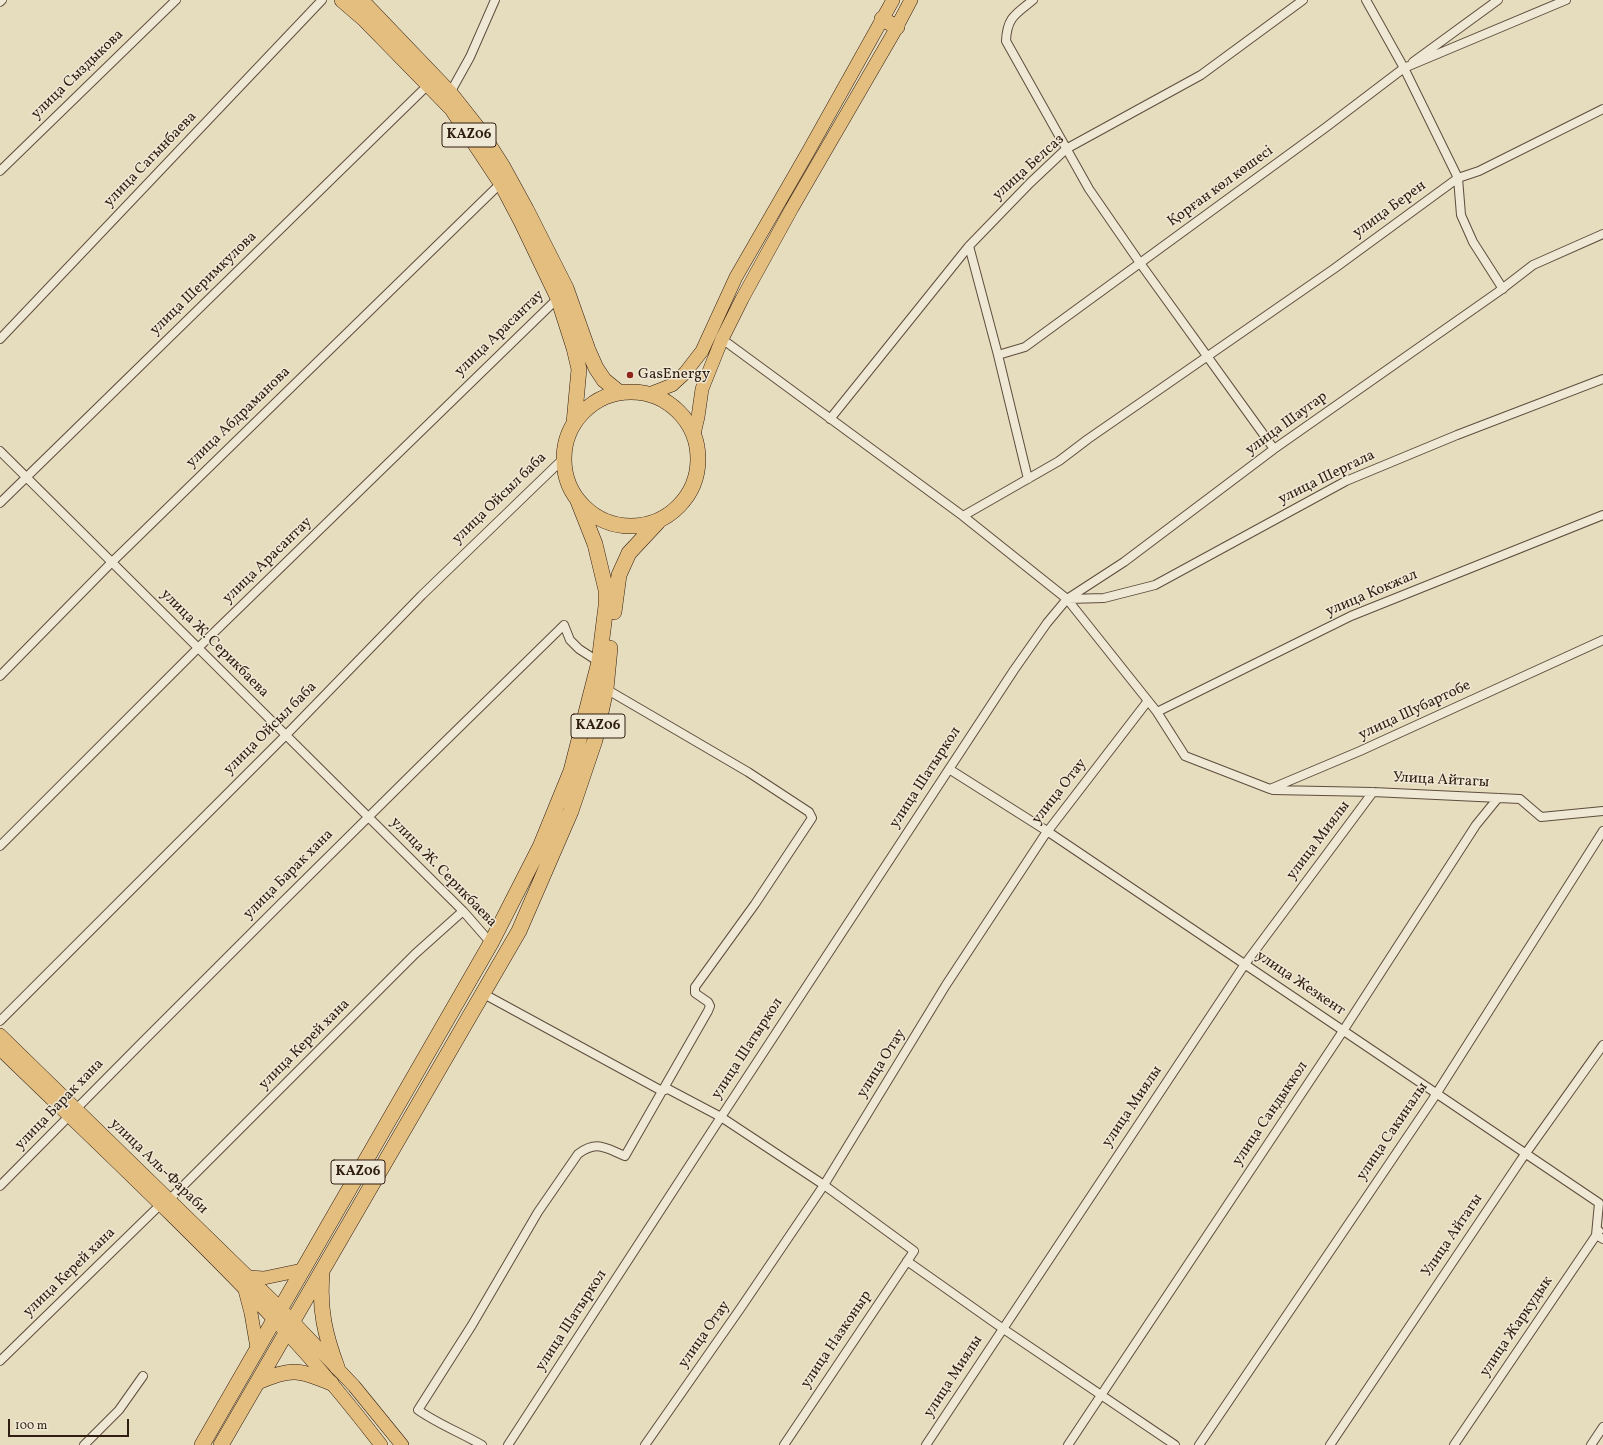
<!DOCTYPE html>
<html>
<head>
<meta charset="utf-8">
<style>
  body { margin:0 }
  #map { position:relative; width:1603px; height:1445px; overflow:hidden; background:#e6dcbe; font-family:Vollkorn,serif }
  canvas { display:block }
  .scale { position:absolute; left:8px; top:1419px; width:121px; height:18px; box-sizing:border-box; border:2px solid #301d11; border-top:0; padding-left:5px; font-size:12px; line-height:14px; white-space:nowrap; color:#301d11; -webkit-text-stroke:3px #efe8d5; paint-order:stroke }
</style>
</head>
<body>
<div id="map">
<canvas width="1603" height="1445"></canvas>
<div class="scale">100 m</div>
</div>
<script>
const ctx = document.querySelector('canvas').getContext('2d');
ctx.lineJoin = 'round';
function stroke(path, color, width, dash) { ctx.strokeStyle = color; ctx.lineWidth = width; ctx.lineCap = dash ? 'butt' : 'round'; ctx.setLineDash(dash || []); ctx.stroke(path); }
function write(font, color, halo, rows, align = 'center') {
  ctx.font = font + ' Vollkorn,serif'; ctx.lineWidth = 3; ctx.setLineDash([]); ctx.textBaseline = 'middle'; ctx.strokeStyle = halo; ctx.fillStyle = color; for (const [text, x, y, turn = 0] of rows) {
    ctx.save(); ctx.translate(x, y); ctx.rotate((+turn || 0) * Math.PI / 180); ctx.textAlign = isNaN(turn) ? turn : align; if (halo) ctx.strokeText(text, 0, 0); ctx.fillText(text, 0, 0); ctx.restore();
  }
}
const street = new Path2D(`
  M 1033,0 C 1016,14 1007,17 1006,41 L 1089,189 L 1140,263 L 1274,449
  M 1366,0 L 1404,68 L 1458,178 L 1461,215 L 1473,242 L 1503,289
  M 0,2 L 2,0
  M 1413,62 L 1498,0
  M 450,93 L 470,57 L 495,0
  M 0,171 L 176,0
  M 969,246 L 998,355 L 1025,347 L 1325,128 L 1404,68 L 1566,0
  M 0,339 L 322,0
  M 722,339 L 963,516 L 1067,599 L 1157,712 L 1185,756 L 1270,789 L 1360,751 L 1603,640
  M 998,355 L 1028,479
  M 830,419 L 969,246 L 1030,183 L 1066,149 L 1201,75 L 1303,0
  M 0,451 L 463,911 L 491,943
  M 0,503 L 428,85
  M 963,516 L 1059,461 L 1088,439 L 1335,268 L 1458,178 L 1479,171 L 1603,109
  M 1068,599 L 1104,598 L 1155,585 L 1346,481 L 1457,435 L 1603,379
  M 0,676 L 112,562 L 501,183
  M 1157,712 L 1351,616 L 1603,515
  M 949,769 L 1047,831 L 1599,1203 L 1596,1235 L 1603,1239
  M 1273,790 L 1373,792 L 1520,799 L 1541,817 L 1603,811
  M 0,846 L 198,648 L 558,298
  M 482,993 L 662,1091 L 668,1089 L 721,1117 L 824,1185 L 914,1251 L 784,1445
  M 0,1021 L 286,735 L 422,595 L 564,458
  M 0,1186 C 186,997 374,810 564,625 L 570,640 L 579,649 L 599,662
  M 169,1200 L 415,954 L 463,911
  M 907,1261 L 1002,1328 L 1175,1445
  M 0,1361 L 160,1205
  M 84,1445 L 119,1410 L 143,1376
  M 482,1445 C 461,1433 438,1424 418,1410 L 472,1325 L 538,1212 L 578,1154 C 597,1140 605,1148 625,1156 L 708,1011 L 710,1006 L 708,1002 L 695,993 L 695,987 L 755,904 L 812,818 L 809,812 L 748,772 L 606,689
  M 508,1445 L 721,1117 L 1014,670 L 1047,623 L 1067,599 L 1124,562 L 1274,449 L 1498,292 L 1533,265 L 1603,234
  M 645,1445 L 740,1309 L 824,1185 L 946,985 L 1044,836 L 1147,702
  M 926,1445 L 1245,964 L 1373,792
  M 1068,1445 L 1343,1031 L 1476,825 L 1498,798
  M 1199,1445 L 1433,1099 L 1603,831
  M 1330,1445 L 1521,1160 L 1603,1045
  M 1454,1445 L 1599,1231
  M 1591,1445 L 1603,1427`);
const primary = new Path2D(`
  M 649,394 L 672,385 L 685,373 L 702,351 L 736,277 L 808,152 L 893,0
  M 694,434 L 698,417 L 702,389 L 722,339 L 742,299 L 792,208 L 893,34 L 911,0
  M 0,1035 L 280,1308 L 354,1386 L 402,1445
  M 0,1049 C 96,1142 194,1234 286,1332 C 320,1368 351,1406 381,1445
  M 248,1277 L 264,1278 L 302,1270
  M 245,1290 L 251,1313 L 257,1348`);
const highway = new Path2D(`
  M 342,0 L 364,19 L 452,109 L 501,183 L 522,223 L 558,298 L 574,348 L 579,369 L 574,423
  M 361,0 L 450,93 L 480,131 L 503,167 L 526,209 L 566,288 L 588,350 L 596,368 L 604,380 L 620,393
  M 882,19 L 897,27
  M564 459a67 67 0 1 1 134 0a67 67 0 1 1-134 0Z
  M 614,612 L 619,575 L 629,553 L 658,522
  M 322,1275 C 319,1309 325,1335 337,1367
  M 258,1382 C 290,1368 299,1369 331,1383
  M 202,1445 L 491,943 L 540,847 L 571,771 L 599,662 L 606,606 L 606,590 L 595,544 L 578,501
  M 221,1445 L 519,931 L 571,811 L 595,740 L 606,689 L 610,648`);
const markers = [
  [630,375,4,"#8f2418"]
];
const shields = [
  [469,135,54],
  [598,726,54],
  [358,1172,54]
];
const shieldNames = [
  ["KАZ06",469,135],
  ["KАZ06",598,726],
  ["KАZ06",358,1172]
];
const streetNames = [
  ["улица Сыздыкова",78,75,-44],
  ["улица Сагынбаева",151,160,-46],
  ["улица Белсаз",1029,168,-42],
  ["Қорған көл көшесі",1221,187,-36],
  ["улица Берен",1390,210,-36],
  ["улица Шеримкулова",204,284,-44],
  ["улица Арасантау",500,334,-44],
  ["улица Абдраманова",239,418,-44],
  ["улица Шаугар",1287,424,-36],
  ["улица Шергала",1327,478,-26],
  ["улица Ойсыл баба",500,499,-44],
  ["улица Арасантау",268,561,-44],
  ["улица Кокжал",1372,594,-23],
  ["улица Ж. Серикбаева",214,644,45],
  ["улица Шубартобе",1415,711,-25],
  ["улица Ойсыл баба",271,729,-45],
  ["улица Шатыркол",926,778,-57],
  ["Улица Айтагы",1441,781,3],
  ["улица Отау",1060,792,-52],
  ["улица Миялы",1319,841,-53],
  ["улица Ж. Серикбаева",443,873,46],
  ["улица Барак хана",289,875,-45],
  ["улица Жезкент",1300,984,34],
  ["улица Керей хана",305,1045,-45],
  ["улица Шатыркол",748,1049,-57],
  ["улица Отау",882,1064,-58],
  ["улица Барак хана",60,1105,-46],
  ["улица Миялы",1133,1107,-56],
  ["улица Сандыккол",1271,1114,-56],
  ["улица Сакиналы",1393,1132,-56],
  ["улица Аль-Фараби",158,1167,44],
  ["Улица Айтагы",1453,1236,-56],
  ["улица Керей хана",70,1273,-44],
  ["улица Шатыркол",572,1321,-57],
  ["улица Жаркудык",1517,1327,-56],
  ["улица Отау",705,1335,-55],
  ["улица Назконыр",837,1340,-56],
  ["улица Миялы",954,1377,-57]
];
const poiNames = [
  ["GasEnergy",638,375]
];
stroke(street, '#5e4d3c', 10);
stroke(primary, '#301d11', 14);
stroke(highway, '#301d11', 16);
stroke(street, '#efe8d5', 8);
stroke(primary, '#e3be7f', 13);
stroke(highway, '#e3be7f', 15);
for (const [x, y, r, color] of markers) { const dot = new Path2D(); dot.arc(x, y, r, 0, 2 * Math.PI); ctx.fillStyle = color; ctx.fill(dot); stroke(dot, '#efe8d5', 1.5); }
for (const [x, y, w] of shields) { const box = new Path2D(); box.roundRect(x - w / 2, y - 12, w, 24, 3); ctx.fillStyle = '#efe8d5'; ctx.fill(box); stroke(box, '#301d11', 1); }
write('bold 14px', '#301d11', null, shieldNames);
write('15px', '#301d11', '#efe8d5', streetNames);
write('15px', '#301d11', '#efe8d5', poiNames, 'left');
</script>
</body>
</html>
